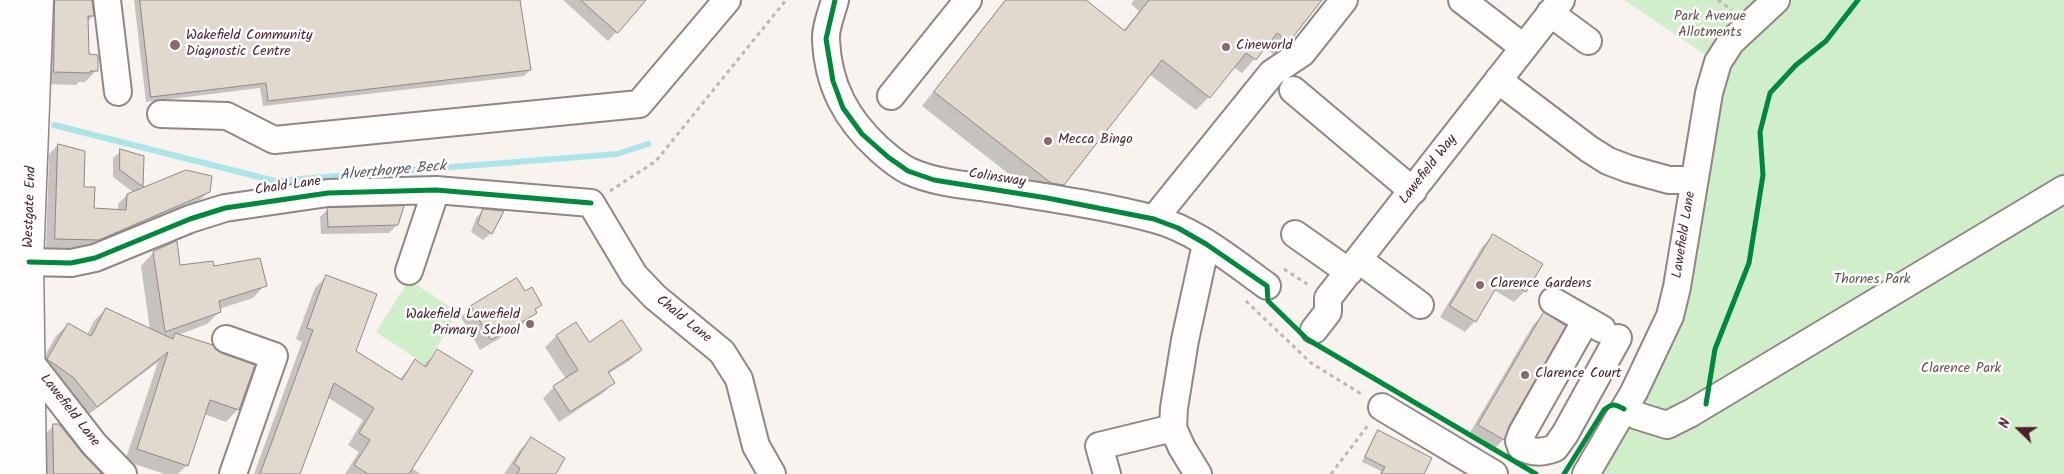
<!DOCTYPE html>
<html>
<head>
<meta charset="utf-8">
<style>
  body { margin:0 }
  #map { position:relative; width:2064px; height:474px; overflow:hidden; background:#f8f3ee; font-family:Kalam,sans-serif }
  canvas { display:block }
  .north { position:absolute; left:1994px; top:404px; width:50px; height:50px; -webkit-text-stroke:4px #fff; paint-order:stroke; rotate:292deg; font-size:14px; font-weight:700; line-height:20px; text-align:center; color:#4a1f2b }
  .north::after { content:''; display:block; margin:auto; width:18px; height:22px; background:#4a1f2b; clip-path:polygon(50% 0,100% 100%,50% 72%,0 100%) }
</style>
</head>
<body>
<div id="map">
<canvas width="2064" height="474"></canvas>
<div class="north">N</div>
</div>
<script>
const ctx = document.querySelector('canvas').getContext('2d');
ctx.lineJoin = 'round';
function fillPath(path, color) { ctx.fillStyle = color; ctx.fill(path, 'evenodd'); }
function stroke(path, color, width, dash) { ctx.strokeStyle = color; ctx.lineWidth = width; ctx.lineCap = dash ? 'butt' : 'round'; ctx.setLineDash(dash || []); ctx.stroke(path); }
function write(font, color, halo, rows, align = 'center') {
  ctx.font = font + ' Kalam,sans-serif'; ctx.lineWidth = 5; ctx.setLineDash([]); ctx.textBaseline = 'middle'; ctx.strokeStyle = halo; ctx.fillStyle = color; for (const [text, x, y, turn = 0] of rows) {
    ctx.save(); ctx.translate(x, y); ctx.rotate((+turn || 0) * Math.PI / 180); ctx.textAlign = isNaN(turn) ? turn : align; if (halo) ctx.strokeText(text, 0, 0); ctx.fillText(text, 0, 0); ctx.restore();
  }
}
const green = new Path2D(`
  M 1624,0 L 2064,0 L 2064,474 L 1586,474 L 1670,316 L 1718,63 Z
  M 409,280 L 458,312 L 426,365 L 376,332 Z`);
const shadow = new Path2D(`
  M 42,0 L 91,0 L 93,16 L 87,22 L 87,56 L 97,70 L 85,82 L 79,82 L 76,85 L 42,84 Z
  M 134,0 L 518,0 L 530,70 L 524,76 L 263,106 L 260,88 L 146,102 Z
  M 563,0 L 645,0 L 608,41 Z
  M 1005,0 L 1084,0 L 1123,31 L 1139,11 L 1131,4 L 1134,0 L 1320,0 L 1288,41 L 1274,55 L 1265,47 L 1242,73 L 1233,67 L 1209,97 L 1196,110 L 1149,74 L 1063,184 L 1049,198 L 1037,196 L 922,106 Z
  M 58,145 L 93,209 L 118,210 L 118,204 L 127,195 L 133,192 L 113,177 L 113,158 L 121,151 L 142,157 L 142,186 L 138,191 L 209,191 L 200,200 L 89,249 L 46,248 L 49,154 Z
  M 327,210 L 397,225 L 389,233 L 321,234 L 320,217 Z
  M 483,210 L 502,212 L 491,233 L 483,240 L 471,232 L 476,218 Z
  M 1493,236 L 1525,291 L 1514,302 L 1494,290 L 1475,321 L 1465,332 L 1440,317 L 1482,247 Z
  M 153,253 L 179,266 L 212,267 L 265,285 L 253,298 L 219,309 L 219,312 L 207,324 L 178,335 L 220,354 L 238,409 L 226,422 L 204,414 L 187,465 L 178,474 L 165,474 L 125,461 L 158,362 L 84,418 L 36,371 L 56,336 L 68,324 L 87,335 L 94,321 L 106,309 L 150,330 L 141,266 Z
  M 327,276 L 354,352 L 399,380 L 415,361 L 423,366 L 438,351 L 411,468 L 421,474 L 345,474 L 359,452 L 348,445 L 363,420 L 327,397 L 299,474 L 254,474 L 302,342 L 296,339 L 315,288 Z
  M 524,293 L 540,305 L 535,311 L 536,312 L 525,323 L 480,350 L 461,317 L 472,307 Z
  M 1544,314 L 1503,440 L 1493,450 L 1468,436 L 1533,325 Z
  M 576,324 L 588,343 L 640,350 L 629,361 L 608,374 L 614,382 L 603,393 L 559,422 L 543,398 L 554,387 L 566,379 L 545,347 L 556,336 Z
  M 53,426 L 82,455 L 100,474 L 44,474 L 42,437 Z
  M 1379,431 L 1423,474 L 1380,474 L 1381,471 L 1362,462 L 1374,436 Z
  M 531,439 L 554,474 L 504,474 L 520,450 Z`);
const stream = new Path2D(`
  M 54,125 L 275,181 L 617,154 L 648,144`);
const building = new Path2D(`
  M 55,0 L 92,0 L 94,16 L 88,16 L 89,54 L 98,55 L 98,71 L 90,71 L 90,73 L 54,72 Z
  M 140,0 L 520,0 L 531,70 L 268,101 L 266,83 L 151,97 Z
  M 581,0 L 646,0 L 618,33 Z
  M 1006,0 L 1086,0 L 1125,31 L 1149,0 L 1322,0 L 1289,42 L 1277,33 L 1256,60 L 1246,53 L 1210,98 L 1162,60 L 1064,185 L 1051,183 L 934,92 Z
  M 58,144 L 85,151 L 84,187 L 95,187 L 94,208 L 126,210 L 127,194 L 186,170 L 212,176 L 210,192 L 99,240 L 55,239 Z
  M 120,149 L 144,156 L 143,187 L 120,170 Z
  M 404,206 L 398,225 L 328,227 L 327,208 Z
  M 483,209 L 504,211 L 492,234 L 478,224 Z
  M 1493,234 L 1543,264 L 1526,292 L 1502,278 L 1476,322 L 1450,306 Z
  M 177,241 L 180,265 L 213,261 L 214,266 L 260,258 L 267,286 L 219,301 L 221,312 L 165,332 L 153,252 Z
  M 326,275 L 377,294 L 356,351 L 402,380 L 415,359 L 426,367 L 437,349 L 473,371 L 409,474 L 368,474 L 354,465 L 370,440 L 359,433 L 374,408 L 334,383 L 300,474 L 260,474 L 313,330 L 307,328 Z
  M 517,278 L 525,291 L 532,287 L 542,305 L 535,309 L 537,313 L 491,340 L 471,306 Z
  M 106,308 L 173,339 L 175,333 L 213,345 L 221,353 L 255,365 L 239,410 L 210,400 L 188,466 L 137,449 L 168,352 L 97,407 L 74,378 L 47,359 L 68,323 L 91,336 Z
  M 1544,312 L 1566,326 L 1509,426 L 1504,440 L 1478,425 Z
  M 622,320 L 642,350 L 608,372 L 615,383 L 570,412 L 553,386 L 578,370 L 556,335 L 576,322 L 589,342 Z
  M 53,424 L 59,424 L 82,453 L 102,474 L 54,474 Z
  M 1378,430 L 1432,458 L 1424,474 L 1381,474 L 1385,467 L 1365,457 Z
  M 531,437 L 565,458 L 556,474 L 517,474 L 520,468 L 514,464 Z`);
const path = new Path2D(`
  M 1718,0 L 1732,10
  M 610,191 L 656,161 L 786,0
  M 1284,269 L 1310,286
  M 1246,301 L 1311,363 L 1363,395
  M 1331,474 L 1369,424`);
const minor = new Path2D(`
  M 107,0 L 118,92
  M 835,0 C 832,12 825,28 826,40 C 828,85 846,119 879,149 C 888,157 898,166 909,171 C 935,183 966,185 994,189 C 1047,198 1102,205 1154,219 C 1196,230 1232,261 1267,286
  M 1462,0 L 1523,47
  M 1550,13 L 1588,41
  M 1498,80 L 1589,149 L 1608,161 L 1629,169 L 1669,180 L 1694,180
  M 1293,90 L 1413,191
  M 891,96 L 968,0
  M 161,114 L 227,116 L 274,140 L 639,104 L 727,0
  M 1154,219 L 1272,73 L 1302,53 L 1344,0
  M 1295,234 L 1349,272
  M 1359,260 L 1420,305
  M 29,262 L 71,263 L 95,258 L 190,219 L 225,208 L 328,193 L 436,190 L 591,203 L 634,275 L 655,297 L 722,352 L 739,379 L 756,446 L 772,474
  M 409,271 L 436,190
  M 1553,301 L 1602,329
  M 1586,320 L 1522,433 L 1519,441 L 1521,447 C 1533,453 1542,453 1555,448 L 1565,434 L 1618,338
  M 1314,330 L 1328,312 L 1328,298 L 1561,0
  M 226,339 L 274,356 L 233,474
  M 17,363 L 31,363 L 94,444 L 123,474
  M 1382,407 L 1494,474
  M 1624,409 L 1638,416 L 1667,425 L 1691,413 L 2064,189
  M 1107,474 L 1099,446 L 1173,428
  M 1198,474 L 1182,448 L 1173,428 L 1174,408 L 1185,340 L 1206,244
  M 1586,474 L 1634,392 L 1670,316 L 1677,287 L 1709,93 L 1718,62 L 1731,42 L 1776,0`);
const highway = new Path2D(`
  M 7,474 L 8,244 L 13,119 L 14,0
  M 32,474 L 29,262 L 39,0`);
const cycleway = new Path2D(`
  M 835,0 L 826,39 L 833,81 L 843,108 L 862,134 L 888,157 L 908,171 L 934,180 L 1047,198 L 1154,219 L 1178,228 L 1206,244 L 1267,286 L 1268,301 L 1307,339 L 1536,474
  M 29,262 L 71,263 L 95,258 L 190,219 L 225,208 L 328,193 L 436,190 L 591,203
  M 1706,404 L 1715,349 L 1749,263 L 1763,175 L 1760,132 L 1770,93 L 1796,65 L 1826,41 L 1858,0
  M 1564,474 L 1604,410 C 1612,403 1615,404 1624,409`);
const markers = [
  [175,45,6,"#87696f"],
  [1226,47,5,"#87696f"],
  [1048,141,5,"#87696f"],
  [1480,285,5,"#87696f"],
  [530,324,5,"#87696f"],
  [1525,375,5,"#87696f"]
];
const parkNames = [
  ["Park Avenue",1710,18],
  ["Allotments",1710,34],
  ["Thornes Park",1872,281],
  ["Clarence Park",1961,370]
];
const poiNames = [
  ["Wakefield Community",186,37],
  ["Diagnostic Centre",186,53],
  ["Cineworld",1236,47],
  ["Mecca Bingo",1058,141],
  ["Clarence Gardens",1490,285],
  ["Wakefield Lawefield",520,316,"right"],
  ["Primary School",520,332,"right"],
  ["Clarence Court",1535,375]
];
const streetNames = [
  ["Lawefield Way",1429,170,-52],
  ["Colinsway",997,179,9],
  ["Chald Lane",288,187,-8],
  ["Westgate End",31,207,-88],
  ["Lawefield Lane",1685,235,-81],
  ["Chald Lane",683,320,39],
  ["Lawefield Lane",69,411,52]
];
const waterNames = [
  ["Alverthorpe Beck",393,172,-5]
];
fillPath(green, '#d0eeca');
fillPath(shadow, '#0003');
stroke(stream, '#ade4ea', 6);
fillPath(building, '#e1d8ce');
stroke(building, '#918686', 1);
stroke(minor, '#918686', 30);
stroke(highway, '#918686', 31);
stroke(path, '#bcb6b7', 3, [4, 4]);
stroke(minor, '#fefdfc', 26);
stroke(highway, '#fefdfc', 28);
stroke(cycleway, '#00873e', 5);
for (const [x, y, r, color] of markers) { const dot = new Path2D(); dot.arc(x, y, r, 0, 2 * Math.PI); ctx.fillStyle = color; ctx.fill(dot); stroke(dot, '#fff', 2); }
write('14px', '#64524c', '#fff', parkNames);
write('14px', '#4a1f2b', '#fff', poiNames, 'left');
write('14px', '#4a1f2b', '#fff', streetNames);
write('italic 15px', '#5e5864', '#fff', waterNames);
</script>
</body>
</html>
